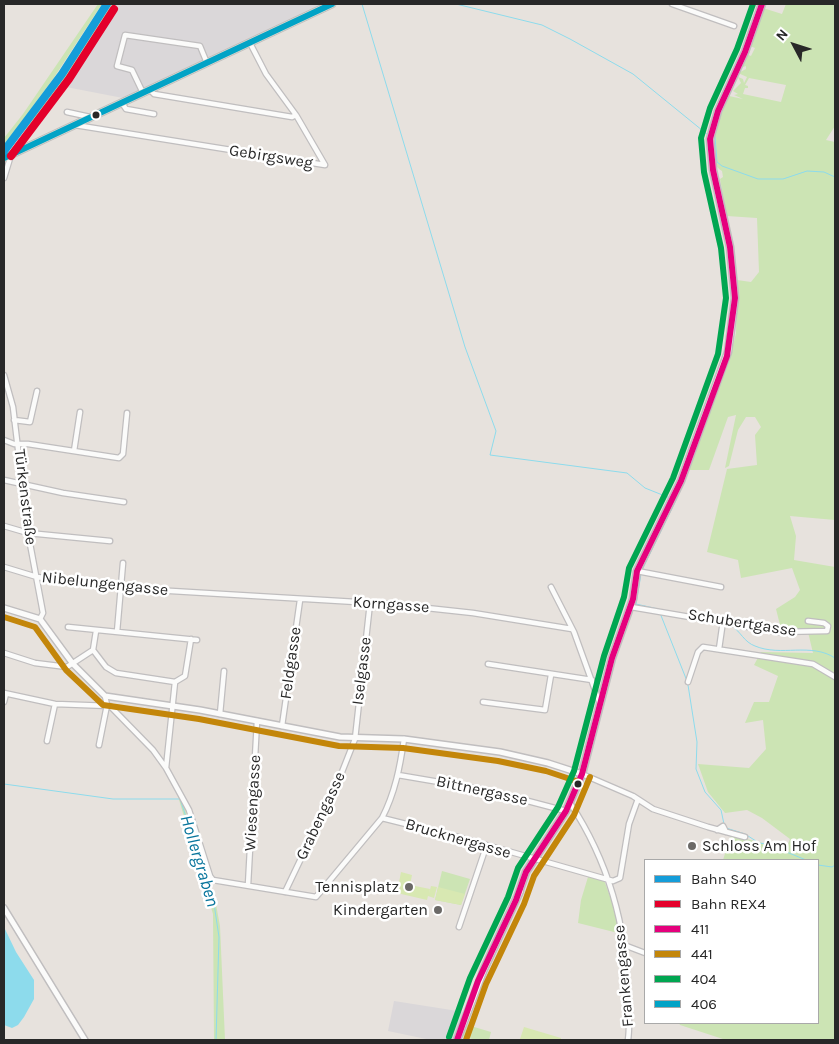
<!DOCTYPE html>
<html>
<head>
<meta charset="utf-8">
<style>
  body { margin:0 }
  #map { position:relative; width:839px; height:1044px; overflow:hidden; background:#e7e2dd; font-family:Karla,sans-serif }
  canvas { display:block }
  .frame { position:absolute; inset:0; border:5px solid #282828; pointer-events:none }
  .legend { position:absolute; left:644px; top:859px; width:175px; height:165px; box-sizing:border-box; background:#fff; border:1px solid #a9a9a9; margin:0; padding:6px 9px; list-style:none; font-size:15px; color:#282828 }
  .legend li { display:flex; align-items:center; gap:10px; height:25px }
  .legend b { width:25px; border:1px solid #a9a9a9 }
  .north { position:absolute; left:769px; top:20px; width:50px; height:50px; -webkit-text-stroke:4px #fff; paint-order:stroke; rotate:310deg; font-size:14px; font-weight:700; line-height:20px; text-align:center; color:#282828 }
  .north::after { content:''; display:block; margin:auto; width:18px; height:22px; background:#282828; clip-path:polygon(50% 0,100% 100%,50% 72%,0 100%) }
</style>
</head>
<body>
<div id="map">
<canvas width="839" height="1044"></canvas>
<div class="frame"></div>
<ul class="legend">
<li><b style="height:6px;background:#159dd9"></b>Bahn S40</li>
<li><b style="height:6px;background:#e4002b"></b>Bahn REX4</li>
<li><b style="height:6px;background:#e5007d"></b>411</li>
<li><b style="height:6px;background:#c3860a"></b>441</li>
<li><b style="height:6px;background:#00a651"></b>404</li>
<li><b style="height:6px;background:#02a3c6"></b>406</li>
</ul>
<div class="north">N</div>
</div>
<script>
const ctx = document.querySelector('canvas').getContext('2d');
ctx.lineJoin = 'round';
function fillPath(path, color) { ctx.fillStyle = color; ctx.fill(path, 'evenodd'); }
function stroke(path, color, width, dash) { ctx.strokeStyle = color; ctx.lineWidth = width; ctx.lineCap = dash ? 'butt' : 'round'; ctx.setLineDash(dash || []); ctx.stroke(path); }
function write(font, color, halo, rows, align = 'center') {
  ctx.font = font + ' Karla,sans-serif'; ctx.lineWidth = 5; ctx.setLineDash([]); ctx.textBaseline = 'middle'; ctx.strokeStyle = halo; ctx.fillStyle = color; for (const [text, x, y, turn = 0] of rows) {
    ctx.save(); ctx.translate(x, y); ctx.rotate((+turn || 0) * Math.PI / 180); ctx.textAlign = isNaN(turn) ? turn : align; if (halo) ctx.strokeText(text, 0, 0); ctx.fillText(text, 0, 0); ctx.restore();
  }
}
const industrial = new Path2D(`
  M 116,4 L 326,4 L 202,64 L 123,98 L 66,87 Z
  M 394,1001 L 464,1012 L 455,1040 L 431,1040 L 388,1031 Z`);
const green = new Path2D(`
  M 98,4 L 102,4 L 53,79 L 4,145 L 4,138 L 23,114 Z
  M 108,4 L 116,4 L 66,87 L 29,132 L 24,128 L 78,52 Z
  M 786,4 L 835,4 L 835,126 L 826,140 L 835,142 L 835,520 L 790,516 L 796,536 L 794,560 L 835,567 L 835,1040 L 726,1040 L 680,1025 L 679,1023 L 818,1023 L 818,860 L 723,860 L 731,835 L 786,849 L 790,839 L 762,818 L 747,810 L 725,813 L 708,792 L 698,764 L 749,768 L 766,749 L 763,720 L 745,723 L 754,702 L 769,702 L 778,676 L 754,665 L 761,652 L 813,653 L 808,632 L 781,629 L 776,609 L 795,597 L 800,590 L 792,568 L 741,578 L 738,560 L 707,552 L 727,469 L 757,465 L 755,435 L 761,427 L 755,417 L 746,417 L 738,430 L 729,466 L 725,468 L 736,415 L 728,417 L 709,470 L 689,470 L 707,412 L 711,409 L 729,362 L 736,333 L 737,280 L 751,282 L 759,272 L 757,218 L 727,216 L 720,179 L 723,177 L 722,171 C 698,156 723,113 729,96 L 743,99 L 734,95 L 738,94 L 733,91 L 741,83 L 738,77 L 743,79 L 744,83 L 747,77 L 738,73 L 746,69 L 746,66 L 740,68 L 746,54 L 751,56 L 755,48 L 750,46 L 763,8 L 782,14 ZM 749,78 L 786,85 L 781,102 L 743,94 L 745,88 L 748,88 L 748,86 L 745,85 Z
  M 177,793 L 181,797 L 215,899 L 220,926 L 225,1040 L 214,1040 L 213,914 Z
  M 442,871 L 470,879 L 461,905 L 435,900 Z
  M 588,877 L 604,880 L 616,913 L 618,933 L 578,923 L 581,900 Z
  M 464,1024 L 491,1032 L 489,1040 L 476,1040 L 461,1036 Z`);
const pitch = new Path2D(`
  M 401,872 L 412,875 L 410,885 L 430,889 L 429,894 L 431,886 L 437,887 L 434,898 L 428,896 L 427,900 L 397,893 Z
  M 438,887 L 465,894 L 461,905 L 435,900 Z
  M 524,1027 L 561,1038 L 561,1040 L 520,1039 Z`);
const water = new Path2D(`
  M 4,927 L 16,952 L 34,980 L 34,999 L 24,1017 L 18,1025 L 12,1028 L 4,1025 Z`);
const stream = new Path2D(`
  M 362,4 L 465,347 L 496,431 L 490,455 L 627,473 L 645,488 L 670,498
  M 456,4 L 542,25 L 570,39 L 633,74 L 708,135
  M 715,137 L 717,162 L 722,166 L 758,179 L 783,179 L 807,171 L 824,172 L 835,177
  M 642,570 L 676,500 L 674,499
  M 641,574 L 636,604 L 658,609
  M 660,613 L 687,681
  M 732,626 C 741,632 744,642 755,646 C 781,657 811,642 835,658
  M 688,685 L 697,742 L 696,769 L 705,792 L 721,810 L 724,824
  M 4,784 L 113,799 L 180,799 L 213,897 L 219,937 L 216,1040
  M 726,828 L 745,834 L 759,843 L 767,844 L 806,860
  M 818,865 L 832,867 L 835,865`);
const minor = new Path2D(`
  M 672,4 L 734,26
  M 150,90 L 154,94 L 292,117 L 296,115
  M 143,93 L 132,70 L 117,66 L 125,35 L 200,46 L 207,63
  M 122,103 L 126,109 L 154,114
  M 67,112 L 90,117
  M 75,125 L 325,165 L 296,115 L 266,74 L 250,43
  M 4,178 L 11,155
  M 4,375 L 13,407 L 28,533 L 43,613 L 40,619
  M 14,420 L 30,422 L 37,391
  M 4,440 L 14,444 L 28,444 L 119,458 L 123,454 L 127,413
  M 74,451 L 80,412
  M 4,480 L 63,493 L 124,502
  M 4,526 L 28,533 L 110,541
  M 4,567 L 37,577 L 121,588 L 390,604 L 473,613 L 572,629
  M 637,571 L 721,587
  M 551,587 L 574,632 L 600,704
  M 631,607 L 778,632 L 827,631 L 828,626 L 824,623 L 808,621
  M 68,627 L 197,640
  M 117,632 L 123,563
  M 719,649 L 723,621
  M 93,650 L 106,667 L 116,673 L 175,682 L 185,676 L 191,639
  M 4,653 L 35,663 L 67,667 L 93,650 L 96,631
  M 488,664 L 592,680
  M 175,682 L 166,768 L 189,810 L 210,876 L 213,880 L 316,897 L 382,818 C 395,793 400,767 404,739
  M 688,682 L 698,652 L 703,647 L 813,664 L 835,677
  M 4,693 L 55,704 L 110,706 L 153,750 L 166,768
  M 4,702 L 6,694
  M 483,702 L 545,710 L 551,675
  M 220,714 L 224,671
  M 282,726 L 300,600
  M 47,741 L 55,704
  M 99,745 L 107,705 L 105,696
  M 582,774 L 633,796 L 653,809 L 708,827 L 745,837
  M 398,775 L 486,790 L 566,811
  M 570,803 C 609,862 627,928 628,998 C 629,1012 630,1026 628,1040
  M 382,818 L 462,838 L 613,881 L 620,878 L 629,824 L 638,799
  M 717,830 L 723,826 L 726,832
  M 248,885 L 257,721
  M 285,892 L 340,777 L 355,739 L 370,603
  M 459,927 L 486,847
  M 624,945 L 645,953`);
const tertiary = new Path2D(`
  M 4,608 L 40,619 L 73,664 L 105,696 L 200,710 L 340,737 L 404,739 L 500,752 L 548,763 L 582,774
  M 4,908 L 85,1040`);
const secondary = new Path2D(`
  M 518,895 L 526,872 L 566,811 L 582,774 L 612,658 L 633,599 L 637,571 L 681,481 L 728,352 L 735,298 L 730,247 L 713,170 L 710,139 L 718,111 L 745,52 L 762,4
  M 457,1040 L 484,969 L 520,891`);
const primary = new Path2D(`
  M 4,158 L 332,4`);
const bus1 = new Path2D(`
  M 457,1040 L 478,981 L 516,900 L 526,872 L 566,811 L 582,774 L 612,658 L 633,599 L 637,571 L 681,481 L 727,356 L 735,298 L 730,247 L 713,170 L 710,139 L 718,111 L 745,52 L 762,4`);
const bus2 = new Path2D(`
  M 4,617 L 35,627 L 66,670 L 103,705 L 199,719 L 339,746 L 403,748 L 498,761 L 546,771 L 579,782
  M 466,1040 L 486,984 L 524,904 L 534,876 L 574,815 L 590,777`);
const bus3 = new Path2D(`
  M 449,1037 L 470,978 L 508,897 L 518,868 L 558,807 L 574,771 L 604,656 L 624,597 L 629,568 L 673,478 L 718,354 L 726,298 L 721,248 L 704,172 L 701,138 L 710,108 L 737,49 L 753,4`);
const bus4 = new Path2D(`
  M 4,158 L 332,4`);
const rail1 = new Path2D(`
  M 4,151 L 62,74 L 107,4`);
const rail2 = new Path2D(`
  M 11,156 L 69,79 L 114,9`);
const markers = [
  [96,115,4.5,"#282828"],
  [578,784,4.5,"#282828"],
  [692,846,5,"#6b6967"],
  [409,887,5,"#6b6967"],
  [438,910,5,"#6b6967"]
];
const streetNames = [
  ["Gebirgsweg",271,157,9],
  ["Türkenstraße",25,497,83],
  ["Nibelungengasse",105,584,6],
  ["Korngasse",391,605,4],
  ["Schubertgasse",742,623,9],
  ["Feldgasse",291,663,-82],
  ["Iselgasse",362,671,-83],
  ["Bittnergasse",482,791,12],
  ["Wiesengasse",253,803,-87],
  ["Grabengasse",321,816,-65],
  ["Brucknergasse",458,839,16],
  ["Frankengasse",624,976,-95]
];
const poiNames = [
  ["Schloss Am Hof",702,846,"left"],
  ["Tennisplatz",399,887],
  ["Kindergarten",428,910]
];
const waterNames = [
  ["Hollergraben",199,861,73]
];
fillPath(industrial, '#dad7d9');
fillPath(green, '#cce4b4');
fillPath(pitch, '#d8e8b2');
fillPath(water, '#8ddbec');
stroke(stream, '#8ddbec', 1);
stroke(minor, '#c0bebf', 7);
stroke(tertiary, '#c0bebf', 8);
stroke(secondary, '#c0bebf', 9);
stroke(primary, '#bfbdbc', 9);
stroke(minor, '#fbfbfa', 4.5);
stroke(tertiary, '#fbfbfa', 5);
stroke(secondary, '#fbfbfa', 6);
stroke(primary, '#e6dfd2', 7);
stroke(bus1, '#e5007d', 6);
stroke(bus2, '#c3860a', 6);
stroke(bus3, '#00a651', 6);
stroke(bus4, '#02a3c6', 6);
stroke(rail1, '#159dd9', 8);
stroke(rail2, '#e4002b', 8);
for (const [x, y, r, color] of markers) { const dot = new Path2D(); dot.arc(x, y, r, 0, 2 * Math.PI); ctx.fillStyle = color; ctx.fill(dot); stroke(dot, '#fff', 2); }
write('16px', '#282828', '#fff', streetNames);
write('16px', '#282828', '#fff', poiNames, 'right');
write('italic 18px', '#08759c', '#fff', waterNames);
</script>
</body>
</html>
